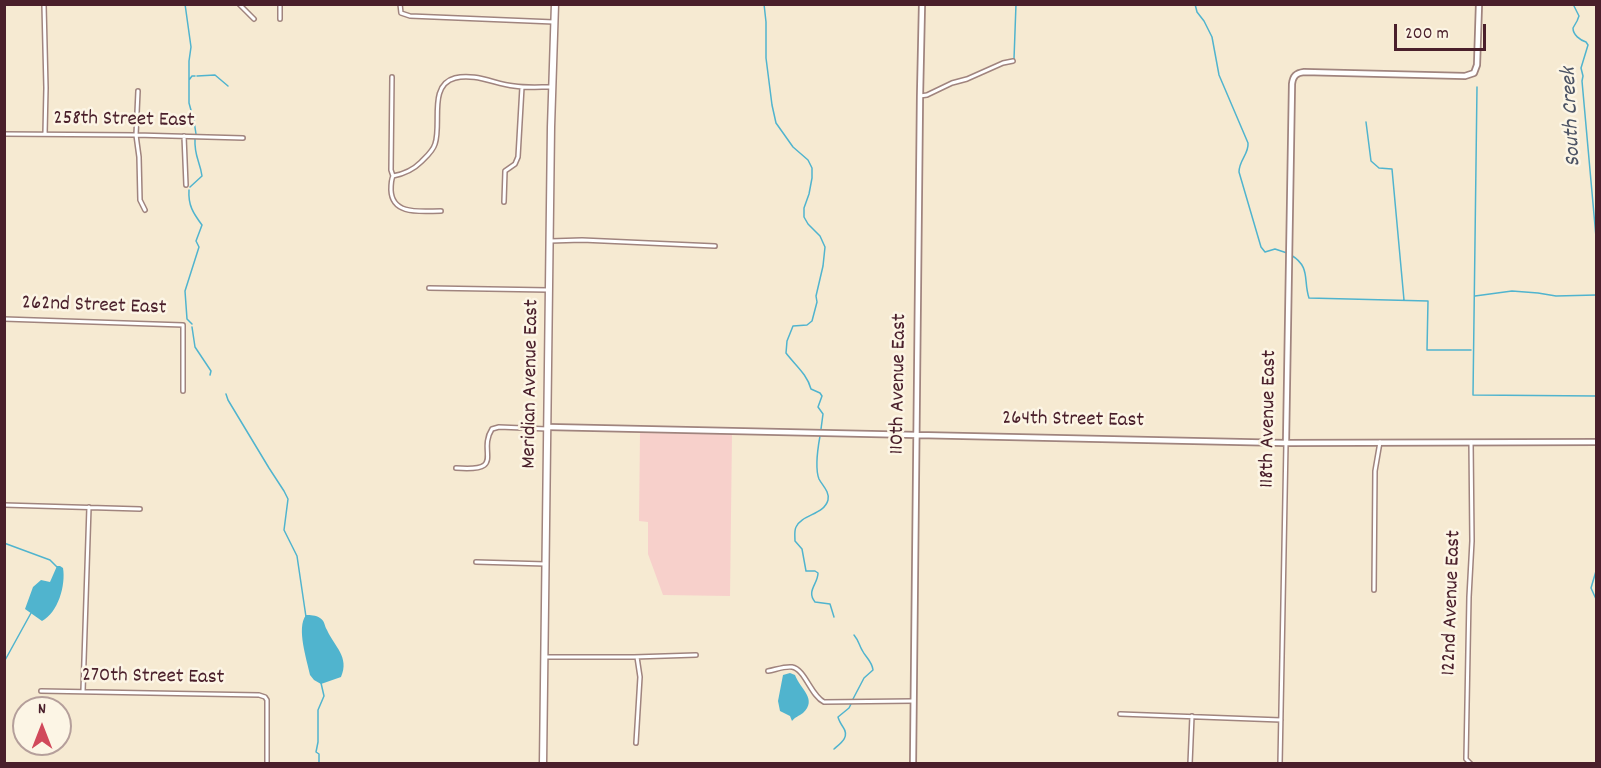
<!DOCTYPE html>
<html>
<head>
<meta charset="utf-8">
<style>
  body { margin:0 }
  #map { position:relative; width:1601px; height:768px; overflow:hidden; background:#f6ead2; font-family:Dekko,sans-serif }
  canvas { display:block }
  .frame { position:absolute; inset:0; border:6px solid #4a1f2b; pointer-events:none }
  .north { position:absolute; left:12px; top:696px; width:60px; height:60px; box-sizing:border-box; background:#fcf5e5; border:2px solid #b59f9b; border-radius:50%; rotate:0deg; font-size:16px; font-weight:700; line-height:24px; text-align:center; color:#4a1f2b }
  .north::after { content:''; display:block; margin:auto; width:21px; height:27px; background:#d1495b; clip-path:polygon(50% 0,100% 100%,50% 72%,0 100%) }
  .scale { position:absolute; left:1394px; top:24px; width:92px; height:27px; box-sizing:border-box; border:3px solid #4a1f2b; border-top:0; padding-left:8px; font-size:18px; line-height:21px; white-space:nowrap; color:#4a1f2b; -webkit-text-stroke:4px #fcf5e5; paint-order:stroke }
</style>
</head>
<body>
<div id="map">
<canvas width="1601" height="768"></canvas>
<div class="frame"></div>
<div class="north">N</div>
<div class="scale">200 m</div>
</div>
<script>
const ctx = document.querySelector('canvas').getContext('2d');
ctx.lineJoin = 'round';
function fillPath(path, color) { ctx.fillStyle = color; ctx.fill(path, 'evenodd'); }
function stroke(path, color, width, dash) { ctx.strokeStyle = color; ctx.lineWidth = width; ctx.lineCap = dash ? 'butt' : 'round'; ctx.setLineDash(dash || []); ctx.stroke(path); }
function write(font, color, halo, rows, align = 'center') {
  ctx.font = font + ' Dekko,sans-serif'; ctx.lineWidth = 5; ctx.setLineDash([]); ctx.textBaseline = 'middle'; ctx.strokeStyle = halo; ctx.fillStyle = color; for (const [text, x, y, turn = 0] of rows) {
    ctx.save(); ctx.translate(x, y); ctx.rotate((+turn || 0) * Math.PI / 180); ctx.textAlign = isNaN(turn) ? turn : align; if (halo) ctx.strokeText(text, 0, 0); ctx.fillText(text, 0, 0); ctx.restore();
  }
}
const built = new Path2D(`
  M 640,433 L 732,434 L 730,596 L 663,595 L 648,554 L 648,522 L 639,521 Z`);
const water = new Path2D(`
  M 57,566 L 60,566 L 63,568 C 66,585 58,613 42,621 L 25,609 L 33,587 L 41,580 L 50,582 Z
  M 306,615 C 310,615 316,615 320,618 C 325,621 324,625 327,630 C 334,646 350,657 341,677 L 321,684 L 314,680 L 310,675 C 307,660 296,628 306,615 Z
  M 790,673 L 795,675 C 800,689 818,699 803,713 C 799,716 795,717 792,721 L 790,716 L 780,711 L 778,701 L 783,675 Z`);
const stream = new Path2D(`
  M 185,4 L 191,47 L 189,61 L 189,103 L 194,121 L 196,134
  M 764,4 L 766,22 L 766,58 L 772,105 L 776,123 L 793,147 L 808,160 L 812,168 L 812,178 L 809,194 L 804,208 L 804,217 L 808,224 L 820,236 L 825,247 L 823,266 L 816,296 L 817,302 L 812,321 L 807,325 L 793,326 L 787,341 L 786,353 C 795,365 807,374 811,389 L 820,393 L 822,396 L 818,407 L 823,414 L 821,429
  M 1195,4 L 1197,12 L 1204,21 L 1212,37 L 1219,75 L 1248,143 C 1249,154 1239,160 1239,172 L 1261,247 L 1265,252 L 1275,249 L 1287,253
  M 1573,4 L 1579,16 L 1577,21 L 1573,28 C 1573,35 1580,40 1586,42 L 1588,45 L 1581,68 L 1583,76 L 1582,81 L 1596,237
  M 1014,59 L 1016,4
  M 197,76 L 215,75 L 228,86
  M 189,80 L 192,76 L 195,76
  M 1477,87 L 1473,395 L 1596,396
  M 1366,122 L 1371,161 L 1379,168 L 1392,169 L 1404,300
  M 190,187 L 202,176 C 200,161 194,156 195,139
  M 189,190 C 188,205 193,213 202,225 L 196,241 L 199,247 L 185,291 L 187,319 L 192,324
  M 1291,255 C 1311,267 1303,280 1309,298 L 1428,301 L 1427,350 L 1471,350
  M 1475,296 L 1512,291 L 1538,293 L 1556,296 L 1596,295
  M 192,327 L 195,347 L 211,371 L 210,375
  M 226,394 L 228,400 L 269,468 L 284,491 L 288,499 L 284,530 L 297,556 L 306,617
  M 820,436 C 818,447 815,469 819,479 C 822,485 830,492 828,500 C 824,515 802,514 796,527 C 794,531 795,537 795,541 L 802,549 L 806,571 L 815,571 L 818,573 C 818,584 806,591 815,602 L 830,604 L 834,617
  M 4,543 L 50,560 L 57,567
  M 1596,571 L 1591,588 L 1596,599
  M 4,662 L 31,613
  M 853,699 L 864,678 L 873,670 C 872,661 866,658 862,650 C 859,645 859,641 854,635
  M 834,749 C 841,743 850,737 843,727 C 841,724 839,721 838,717 L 849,708 L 851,704
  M 319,764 L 319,754 L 316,752 L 318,742 L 318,710 L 324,696 L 321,683`);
const street = new Path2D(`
  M 239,4 L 254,19
  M 280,4 L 280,19
  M 400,4 L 401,13 L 410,16 L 554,22
  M 44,5 L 46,88 L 45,134
  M 392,77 L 391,170 L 393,176 C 391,180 391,184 391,190 C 392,216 422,211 441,211
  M 138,91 L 136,135 L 139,157 L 140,200 L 145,210
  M 920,96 L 927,95 L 952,83 L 967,79 L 1003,63 L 1013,61
  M 4,134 L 136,135 L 243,138
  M 184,136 L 186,185
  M 393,176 C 404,174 413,170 421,162 C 427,156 433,151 435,144 C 442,124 428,85 455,78 C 475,73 495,84 514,86 C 526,88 539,87 551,87
  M 504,202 L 505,171 L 515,164 L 518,157 L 522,87
  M 550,241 L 582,240 L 715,246
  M 429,288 L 548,290
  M 4,319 L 183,325 L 183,391
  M 456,468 C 507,472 477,452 492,429 L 499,427 L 547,429
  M 4,505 L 140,509
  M 476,562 L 546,564
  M 1374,590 L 1375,471 L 1380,442
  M 545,657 L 634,657 L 696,655
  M 768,671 C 775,670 784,666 792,667 C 805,669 811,696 824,702 L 913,701
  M 41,691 L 259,695 L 265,697 L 267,700 L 267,764
  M 83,691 L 89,507
  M 1120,714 L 1281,720
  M 636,743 L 640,677 L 637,657
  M 1190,764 L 1192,716
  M 1280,764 L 1286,443
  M 1471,764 L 1466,759 L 1469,597 L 1472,541 L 1471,442`);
const secondary = new Path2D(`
  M 548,427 L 1286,443 L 1596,442
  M 1286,443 L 1292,84 C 1293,76 1296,73 1304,72 L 1465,76 L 1474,73 L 1477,65 L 1479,4
  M 913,764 L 920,96 L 922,4`);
const primary = new Path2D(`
  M 543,764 L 551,127 L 555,4`);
const streetNames = [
  ["258th Street East",124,121,1],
  ["262nd Street East",94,307,2],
  ["Meridian Avenue East",532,384,-89],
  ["110th Avenue East",900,384,-89],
  ["118th Avenue East",1270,419,-89],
  ["264th Street East",1073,421,1],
  ["122nd Avenue East",1453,603,-88],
  ["270th Street East",153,678,1]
];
const waterNames = [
  ["South Creek",1573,117,-93]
];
fillPath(built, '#f7d0cb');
fillPath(water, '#50b4ce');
stroke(stream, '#50b4ce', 1.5);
stroke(street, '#a0847e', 6);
stroke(secondary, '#a0847e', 8);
stroke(primary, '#a0847e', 9);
stroke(street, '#fff', 3);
stroke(secondary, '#fff', 4.5);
stroke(primary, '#fff', 6);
write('21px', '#4a1f2b', '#fcf5e5', streetNames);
write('italic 22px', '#4c5364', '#fcf5e5', waterNames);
</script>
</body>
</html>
